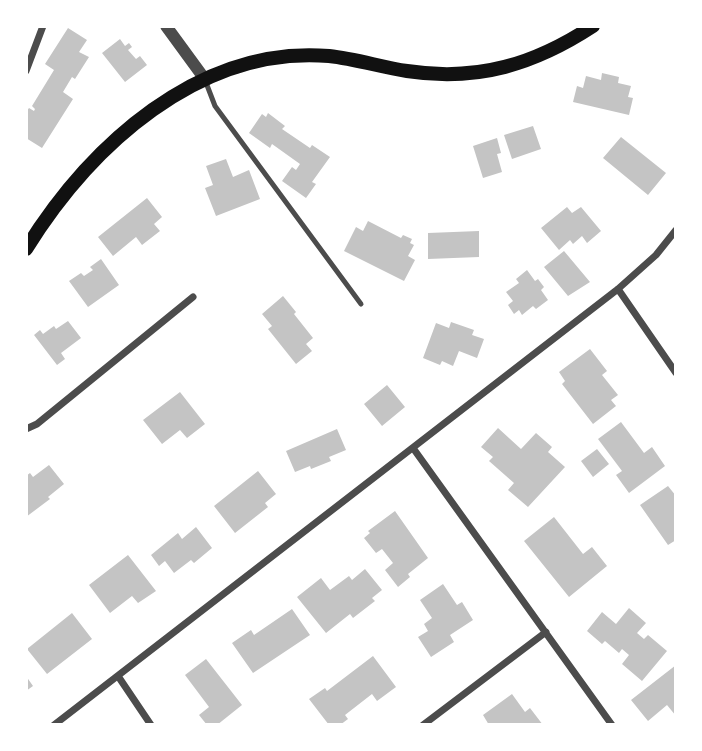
<!DOCTYPE html>
<html>
<head>
<meta charset="utf-8">
<style>
  body { margin:0 }
  #map { position:relative; width:702px; height:751px; overflow:hidden; background:#fff; font-family:"Sofia Sans Condensed",sans-serif }
  canvas { display:block }
  .frame { position:absolute; inset:0; border:28px solid #fff; pointer-events:none }
</style>
</head>
<body>
<div id="map">
<canvas width="702" height="751"></canvas>
<div class="frame"></div>
</div>
<script>
const ctx = document.querySelector('canvas').getContext('2d');
ctx.lineJoin = 'round';
function fillPath(path, color) { ctx.fillStyle = color; ctx.fill(path, 'evenodd'); }
function stroke(path, color, width, dash) { ctx.strokeStyle = color; ctx.lineWidth = width; ctx.lineCap = dash ? 'butt' : 'round'; ctx.setLineDash(dash || []); ctx.stroke(path); }
const building = new Path2D(`
  M 68,28 L 87,40 L 79,52 L 89,57 L 75,79 L 72,77 L 63,92 L 73,99 L 42,148 L 26,138 L 26,112 L 29,108 L 34,111 L 35,109 L 32,106 L 54,70 L 45,64 Z
  M 120,39 L 125,46 L 129,43 L 132,47 L 128,50 L 136,59 L 140,56 L 147,65 L 125,82 L 102,53 Z
  M 602,73 L 619,77 L 618,83 L 631,86 L 628,97 L 633,98 L 629,115 L 573,102 L 577,86 L 583,88 L 586,76 L 601,80 Z
  M 268,113 L 285,126 L 282,129 L 310,148 L 312,145 L 330,157 L 312,182 L 316,184 L 306,198 L 282,181 L 292,167 L 296,170 L 300,164 L 272,144 L 270,148 L 249,133 L 262,114 L 266,117 Z
  M 533,126 L 541,149 L 512,159 L 504,135 Z
  M 621,137 L 666,173 L 648,195 L 603,158 Z
  M 497,138 L 501,153 L 497,154 L 502,172 L 483,178 L 473,146 Z
  M 226,159 L 233,177 L 249,170 L 260,199 L 216,216 L 205,188 L 213,185 L 206,166 Z
  M 147,198 L 162,217 L 154,224 L 160,231 L 142,245 L 136,237 L 113,256 L 98,237 Z
  M 567,207 L 572,213 L 581,207 L 601,231 L 587,243 L 582,236 L 573,244 L 570,240 L 559,250 L 541,228 Z
  M 368,221 L 401,238 L 403,235 L 412,239 L 410,243 L 414,245 L 408,256 L 415,260 L 404,281 L 344,251 L 356,227 L 363,231 Z
  M 479,231 L 479,257 L 428,259 L 428,233 Z
  M 564,251 L 590,282 L 568,296 L 544,267 Z
  M 101,259 L 119,285 L 88,307 L 69,281 L 81,273 L 84,276 L 93,270 L 90,267 Z
  M 527,270 L 535,281 L 538,279 L 544,287 L 541,290 L 548,300 L 536,309 L 533,306 L 522,315 L 519,310 L 514,314 L 508,305 L 513,301 L 506,292 L 519,283 L 516,279 Z
  M 283,296 L 296,312 L 294,314 L 313,338 L 306,344 L 312,351 L 296,364 L 268,329 L 272,326 L 262,314 Z
  M 68,321 L 81,338 L 61,353 L 65,359 L 57,365 L 34,335 L 40,330 L 43,334 L 54,326 L 56,329 Z
  M 451,322 L 474,330 L 472,335 L 484,339 L 477,358 L 459,351 L 453,366 L 442,361 L 440,365 L 423,358 L 436,323 L 449,328 Z
  M 590,349 L 607,371 L 602,375 L 618,395 L 611,400 L 616,406 L 593,424 L 562,384 L 565,381 L 559,372 Z
  M 387,385 L 405,407 L 382,426 L 364,404 Z
  M 180,392 L 205,424 L 187,438 L 180,430 L 162,444 L 143,420 Z
  M 621,422 L 644,453 L 652,447 L 665,466 L 629,493 L 616,475 L 622,471 L 598,439 Z
  M 498,428 L 521,449 L 536,433 L 552,447 L 548,452 L 565,467 L 528,507 L 508,490 L 514,483 L 489,461 L 493,457 L 481,447 Z
  M 337,429 L 346,450 L 329,457 L 331,461 L 311,469 L 310,466 L 295,472 L 286,451 Z
  M 597,449 L 609,464 L 593,477 L 581,461 Z
  M 49,465 L 64,484 L 48,497 L 50,499 L 26,517 L 26,476 L 30,473 L 33,477 Z
  M 258,471 L 276,494 L 265,503 L 268,507 L 235,533 L 214,506 Z
  M 668,486 L 676,496 L 676,540 L 668,545 L 640,505 Z
  M 395,511 L 428,558 L 408,574 L 410,577 L 398,587 L 385,570 L 393,563 L 382,549 L 376,553 L 364,538 L 370,533 L 368,531 Z
  M 554,517 L 583,554 L 592,547 L 607,566 L 569,597 L 524,541 Z
  M 196,527 L 212,548 L 194,563 L 191,560 L 174,573 L 165,561 L 159,566 L 151,555 L 178,533 L 182,539 Z
  M 128,555 L 156,591 L 138,603 L 132,596 L 110,613 L 89,585 Z
  M 365,569 L 382,590 L 372,598 L 375,601 L 353,618 L 350,614 L 326,633 L 297,597 L 321,578 L 330,590 L 349,576 L 352,580 Z
  M 443,584 L 457,605 L 462,602 L 473,620 L 450,635 L 454,642 L 431,657 L 418,637 L 428,631 L 424,624 L 432,618 L 420,600 Z
  M 629,608 L 646,623 L 637,633 L 644,639 L 648,635 L 667,651 L 642,681 L 622,664 L 629,655 L 622,649 L 619,653 L 605,641 L 602,644 L 587,631 L 602,612 L 616,624 Z
  M 292,609 L 310,635 L 253,673 L 232,643 L 251,630 L 254,635 Z
  M 72,613 L 92,639 L 47,674 L 27,649 Z
  M 373,656 L 396,687 L 377,701 L 372,694 L 345,715 L 348,719 L 340,725 L 329,725 L 309,699 L 325,688 L 327,691 Z
  M 206,659 L 242,705 L 217,725 L 207,725 L 199,715 L 209,707 L 185,675 Z
  M 676,665 L 676,716 L 667,705 L 648,721 L 631,700 Z
  M 26,676 L 33,686 L 26,691 Z
  M 512,694 L 525,712 L 530,708 L 543,725 L 489,725 L 483,715 Z`);
const service = new Path2D(`
  M 205,80 L 215,106 L 361,304`);
const minor = new Path2D(`
  M 26,71 L 43,26
  M 618,289 L 676,373
  M 26,429 L 37,424 L 193,297
  M 413,448 L 612,725
  M 118,676 L 151,725
  M 54,725 L 618,289 L 656,255 L 676,230
  M 423,725 L 546,632`);
const tertiary = new Path2D(`
  M 166,26 L 204,78`);
const secondary = new Path2D(`
  M 26,249 C 90,146 199,45 329,56 C 356,59 381,67 407,71 C 478,82 535,64 593,26`);
fillPath(building, '#c4c4c4');
stroke(service, '#4c4c4c', 5);
stroke(minor, '#4c4c4c', 7);
stroke(tertiary, '#4c4c4c', 12);
stroke(secondary, '#111', 14);
</script>
</body>
</html>
